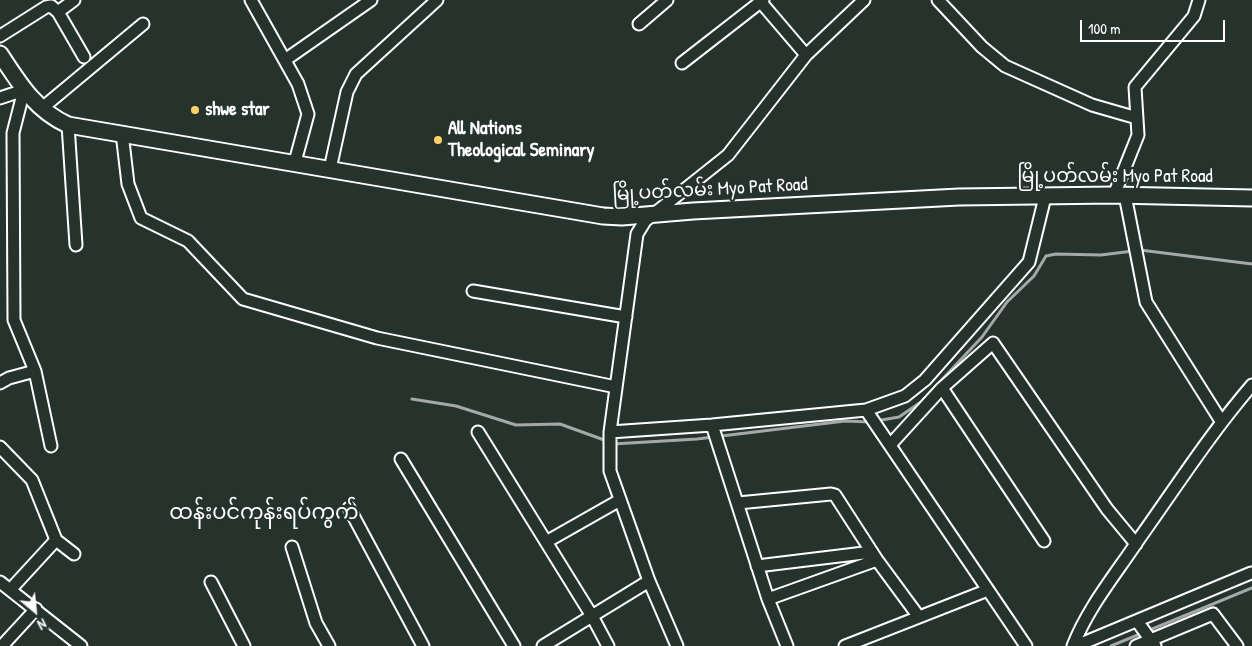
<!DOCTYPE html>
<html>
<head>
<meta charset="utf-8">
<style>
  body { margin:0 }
  #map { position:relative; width:1252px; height:646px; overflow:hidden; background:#26332d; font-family:"Patrick Hand",sans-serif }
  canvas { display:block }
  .north { position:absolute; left:10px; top:586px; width:50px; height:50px; -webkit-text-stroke:4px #26332d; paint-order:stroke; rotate:152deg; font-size:14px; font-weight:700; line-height:20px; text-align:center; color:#fff }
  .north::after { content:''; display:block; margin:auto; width:18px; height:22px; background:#fff; clip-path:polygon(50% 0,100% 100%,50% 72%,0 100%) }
  .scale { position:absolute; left:1080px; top:20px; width:145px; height:22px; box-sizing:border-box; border:2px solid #fff; border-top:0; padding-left:6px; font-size:15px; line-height:18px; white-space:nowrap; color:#fff; -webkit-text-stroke:4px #26332d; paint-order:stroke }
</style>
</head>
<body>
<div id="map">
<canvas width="1252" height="646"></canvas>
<div class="north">N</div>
<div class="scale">100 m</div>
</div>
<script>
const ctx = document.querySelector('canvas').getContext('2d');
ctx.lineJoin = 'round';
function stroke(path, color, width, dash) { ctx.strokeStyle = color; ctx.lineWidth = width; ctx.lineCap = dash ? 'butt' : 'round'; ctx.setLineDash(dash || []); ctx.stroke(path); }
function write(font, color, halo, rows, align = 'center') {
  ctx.font = font + ' "Patrick Hand","Noto Sans Myanmar",sans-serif'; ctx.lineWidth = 4.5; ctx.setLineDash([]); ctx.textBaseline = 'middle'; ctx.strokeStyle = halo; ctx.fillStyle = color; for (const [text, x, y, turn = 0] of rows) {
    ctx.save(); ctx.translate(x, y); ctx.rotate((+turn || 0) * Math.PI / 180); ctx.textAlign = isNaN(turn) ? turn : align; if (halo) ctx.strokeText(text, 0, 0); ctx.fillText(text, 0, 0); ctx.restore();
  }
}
const stream = new Path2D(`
  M 1140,250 L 1252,264
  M 412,399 L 456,406 L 516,425 L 560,424 L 607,441
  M 876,421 L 899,417 L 921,402 L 982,337 L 1007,302 L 1034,276 L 1046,256 L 1056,254 L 1101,255 L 1133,251
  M 613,444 L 697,439 L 845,421 L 870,422
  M 1111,646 L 1252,588`);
const minor = new Path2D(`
  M 251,0 L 298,84 L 308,114 L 295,162
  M 759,0 L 806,55
  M 938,0 L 982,47 L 1005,66 L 1092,105 L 1137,118
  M 58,12 L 84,57
  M 639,24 L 667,0
  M 0,36 L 46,7 L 51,6 L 58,12 L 74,0
  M 285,60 L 371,0
  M 682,63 L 763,0
  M 24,90 L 13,133 L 14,320 L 35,371 L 51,446
  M 0,98 L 24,90
  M 41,109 L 143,24
  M 68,125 L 76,245
  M 122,133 L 128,184 L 141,218 L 188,241 L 243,299 L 377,338 L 616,387
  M 330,169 L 347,92 L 356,74 L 437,0
  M 1114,195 L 1138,135 L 1135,87 L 1194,16 L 1199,0
  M 1125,195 L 1146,302 L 1221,421
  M 473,291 L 626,317
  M 0,383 L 9,378 L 35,371
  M 942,388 L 1044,541
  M 866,410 L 1026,646
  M 712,425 L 768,599 L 787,646
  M 478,432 L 592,616 L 608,646
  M 610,432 L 712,425 L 866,410 L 905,396 L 925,380 L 1029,262 L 1045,197
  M 890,445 L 942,388 L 993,343 L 1107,509 L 1136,544
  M 0,447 L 32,480 L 56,540 L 74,554
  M 401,459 L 514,646
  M 738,503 L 831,494 L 835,495 L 877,560 L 919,617
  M 349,508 L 423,646
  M 546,542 L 620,500
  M 292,547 L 316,623 L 329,646
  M 757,566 L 872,552
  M 0,582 L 81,646
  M 211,582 L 244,646
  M 10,590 L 56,540
  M 768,599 L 877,560
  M 1137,621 L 1155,646
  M 2,646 L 36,609
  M 543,646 L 649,581
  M 677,646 L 649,581 L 610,471 L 610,432 L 637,234 L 645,221 L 728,155 L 806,55 L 864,0
  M 845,646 L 988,590
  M 1073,646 C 1088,607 1116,574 1139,539 C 1176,487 1210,434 1252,385
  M 1076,646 L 1251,573
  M 1136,646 L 1213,614 L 1237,646`);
const major = new Path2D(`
  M 0,54 C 19,83 35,110 68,125 L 603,216 L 622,217 L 693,211 L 959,197 L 1114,195 L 1252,198`);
const markers = [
  [195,110,5,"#ffd166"],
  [438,140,5,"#ffd166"]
];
const poiNames = [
  ["shwe star",205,110],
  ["All Nations",448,129],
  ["Theological Seminary",448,151]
];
const streetNames = [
  ["မြို့ပတ်လမ်း Myo Pat Road",1115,177],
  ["မြို့ပတ်လမ်း Myo Pat Road",710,190,-3]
];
const quarterNames = [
  ["ထန်းပင်ကုန်းရပ်ကွက်",264,513]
];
stroke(stream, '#a4a9a7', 3);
stroke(minor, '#fff', 15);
stroke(major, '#fff', 19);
stroke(minor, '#26332d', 11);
stroke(major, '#26332d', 15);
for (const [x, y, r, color] of markers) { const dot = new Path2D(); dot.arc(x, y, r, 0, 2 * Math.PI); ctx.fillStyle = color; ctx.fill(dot); stroke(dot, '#26332d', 2); }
write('bold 19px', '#fff', '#26332d', poiNames, 'left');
write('19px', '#fff', '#26332d', streetNames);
write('21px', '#fff', '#26332d', quarterNames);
</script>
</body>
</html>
